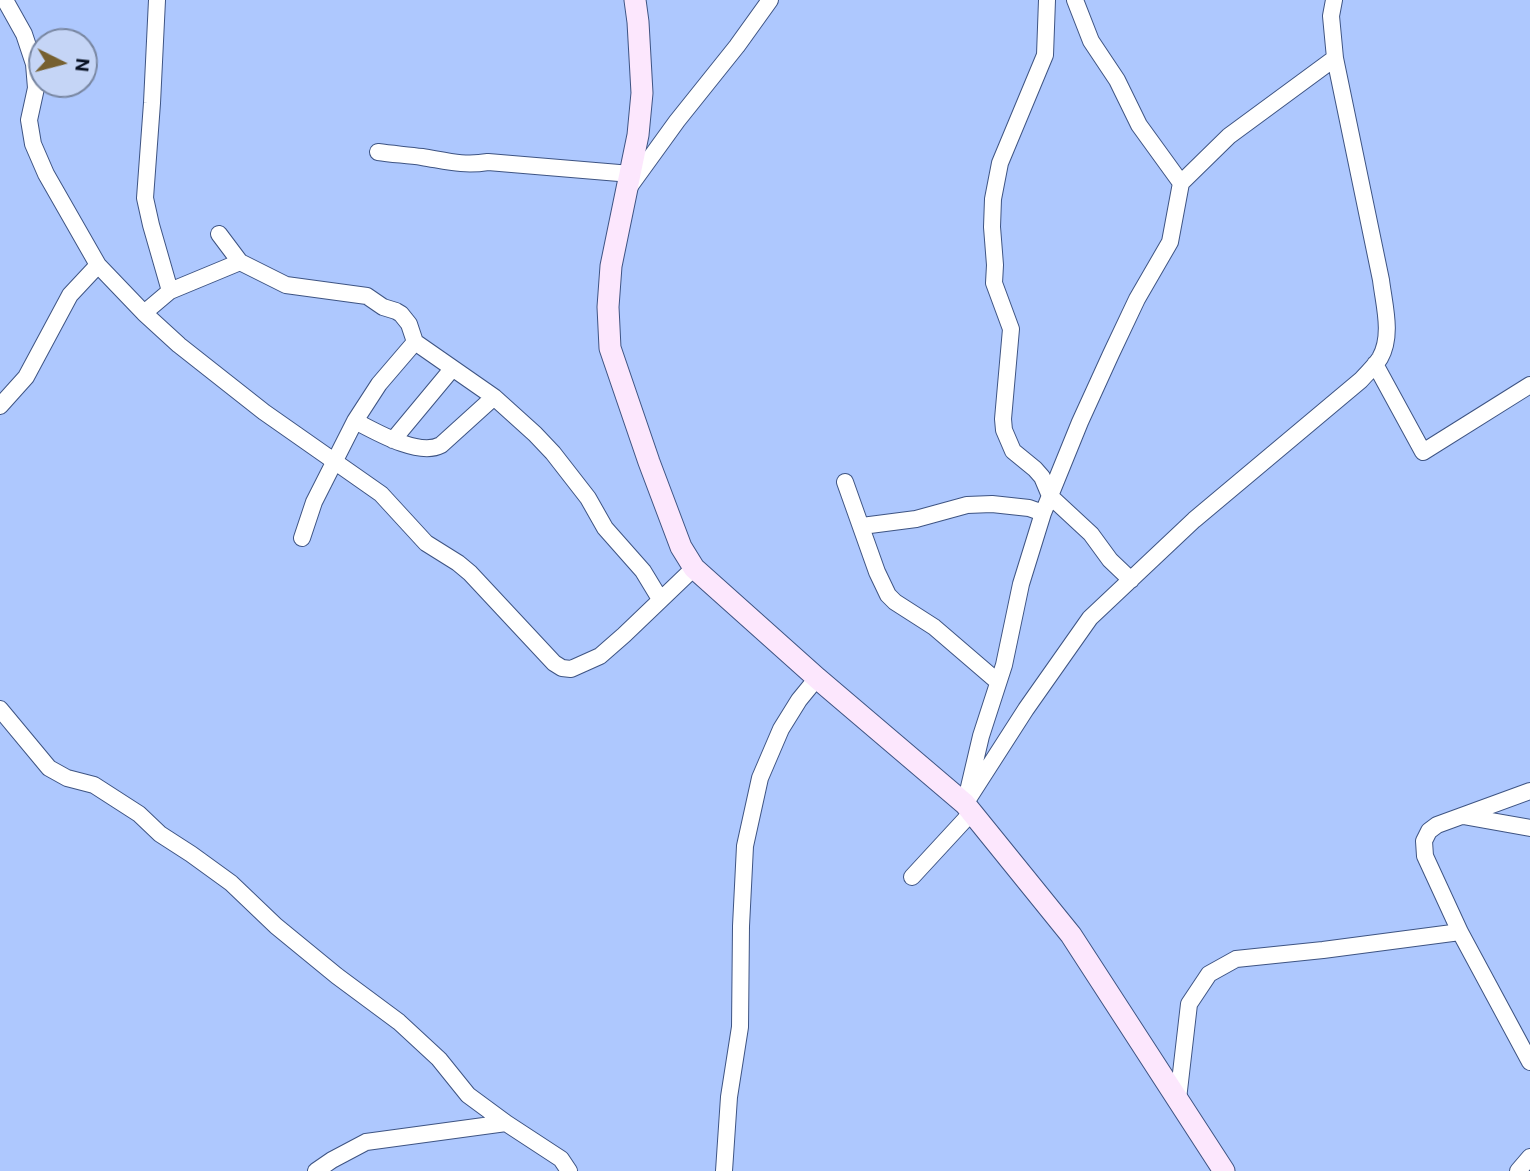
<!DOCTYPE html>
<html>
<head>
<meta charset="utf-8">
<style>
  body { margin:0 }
  #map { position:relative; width:1530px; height:1171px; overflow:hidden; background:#aec8fe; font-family:Roboto,sans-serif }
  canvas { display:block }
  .north { position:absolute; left:28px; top:28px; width:70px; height:70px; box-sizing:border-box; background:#c5d5f6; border:2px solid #7987a2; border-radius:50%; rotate:96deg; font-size:19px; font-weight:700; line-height:28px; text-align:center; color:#081123 }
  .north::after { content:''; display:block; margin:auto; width:24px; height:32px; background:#766030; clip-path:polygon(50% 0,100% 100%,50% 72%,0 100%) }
</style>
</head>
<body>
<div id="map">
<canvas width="1530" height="1171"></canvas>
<div class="north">N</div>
</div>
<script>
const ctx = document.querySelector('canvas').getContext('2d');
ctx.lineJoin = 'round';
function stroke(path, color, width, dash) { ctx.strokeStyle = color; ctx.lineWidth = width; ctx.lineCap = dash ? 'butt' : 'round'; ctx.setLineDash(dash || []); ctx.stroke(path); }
const street = new Path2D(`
  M 5,0 L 24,34 L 34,64 L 36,88 L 29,120 L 33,144 L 46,174 L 98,265 L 144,313 L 179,345 L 264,412 L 381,494 L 426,543 L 458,563 L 470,573 L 554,663 L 562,668 L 571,669 L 600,656 L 624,635 L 694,568
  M 157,0 L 152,103 L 145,198 L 151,225 L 170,291
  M 1047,0 L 1045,55 L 1000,163 L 993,199 L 992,227 L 995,265 L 994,283 L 1011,329 L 1003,419 L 1004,430 L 1013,451 L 1035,469 L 1042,477 L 1050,496 L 1091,534 L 1110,560 L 1131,580
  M 1075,0 L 1091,41 L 1117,80 L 1139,125 L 1181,183
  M 1334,0 L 1331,16 L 1335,58 L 1381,280 C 1384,305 1393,335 1380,358 C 1375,366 1367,373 1361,380 L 1194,520 L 1090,618 L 1026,709 L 965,804 L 981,736 L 1004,665 L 1021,584 L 1043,513 L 1080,422 L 1111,354 L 1137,299 L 1170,242 L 1181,183 L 1229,136 L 1335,58
  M 378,152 C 392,154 407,155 422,157 C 447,161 463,166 488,162 L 631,174
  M 630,186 L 677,121 L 737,46 L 770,0
  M 219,234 L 240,262 L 286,285 L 367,296 L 383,307 L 396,311 L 401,314 L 409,324 L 415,342 L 494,397 L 535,434 L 553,453 L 588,498 L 605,528 L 643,571 L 660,599
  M 144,313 L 170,291 L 240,262
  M 1375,364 L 1423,452 L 1530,385
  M 0,406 L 26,377 L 70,295 L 98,265
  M 355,421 C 376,432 419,457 441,445 L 494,397
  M 393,440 L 452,369
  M 845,482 L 877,572 L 888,595 L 895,602 L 934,627 L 998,682
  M 862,526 L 916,519 L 967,505 L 992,504 L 1029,508 L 1043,513
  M 302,538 L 314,502 L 355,421 L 379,384 L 415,342
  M 0,709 L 49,768 L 67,778 L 94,785 L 139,814 L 160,834 L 191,854 L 231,883 L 276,926 L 337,976 L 399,1022 L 439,1059 L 468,1095 L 506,1123 L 561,1159 L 569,1171
  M 1530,791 L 1437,825 L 1429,831 L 1424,841 L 1425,856 L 1460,932 L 1530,1062
  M 1463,816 L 1530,828
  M 912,877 L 972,812
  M 1178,1099 L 1189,1004 L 1209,974 L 1236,959 L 1323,950 L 1460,932
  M 316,1171 L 332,1160 L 366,1142 L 506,1123
  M 724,1171 L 729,1097 L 740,1027 L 741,926 L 745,846 L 760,778 L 781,729 L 799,700 L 817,678
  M 1518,1171 L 1530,1157`);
const secondary = new Path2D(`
  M 635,0 L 638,22 L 642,93 L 638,135 L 611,266 L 608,307 L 610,348 L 649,462 L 681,547 L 694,568 L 817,678 L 965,804 L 1071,935 L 1224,1171`);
stroke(street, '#3e5483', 18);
stroke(secondary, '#3e5483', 23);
stroke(street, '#fff', 16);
stroke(secondary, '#fce7fd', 21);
</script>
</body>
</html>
